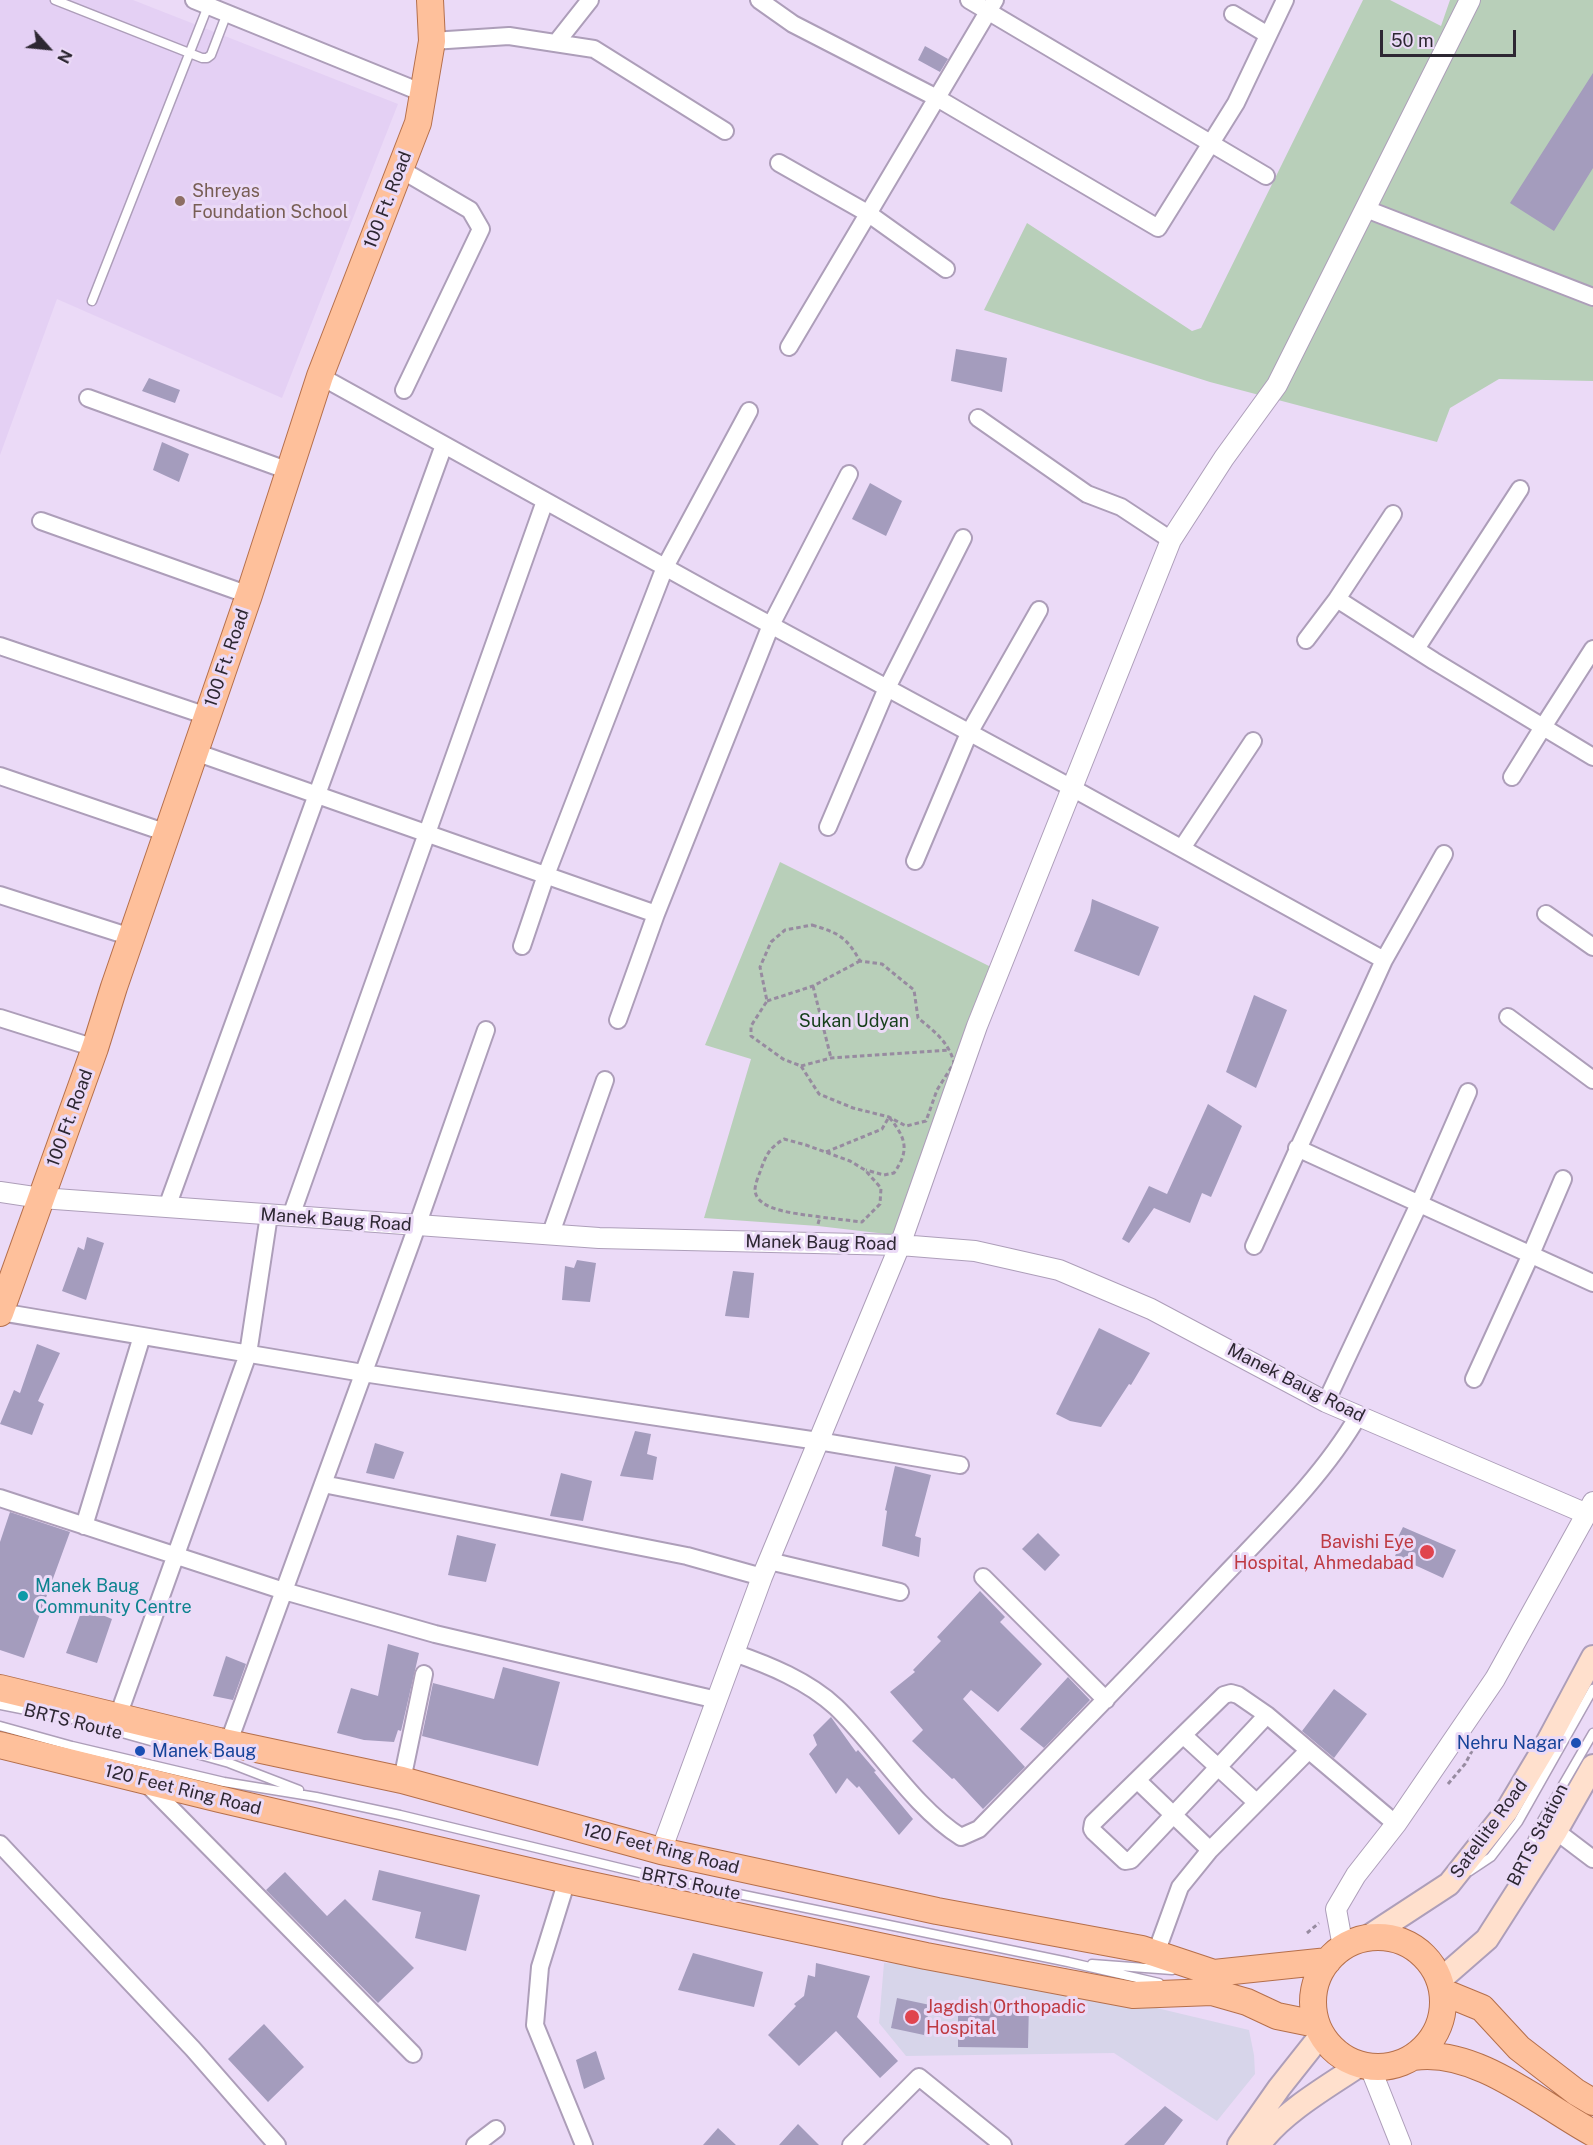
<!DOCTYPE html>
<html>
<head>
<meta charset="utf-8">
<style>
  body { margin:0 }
  #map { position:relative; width:1593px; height:2145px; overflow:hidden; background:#ebdaf7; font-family:"Public Sans",sans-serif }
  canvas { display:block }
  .north { position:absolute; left:18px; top:18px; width:60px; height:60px; -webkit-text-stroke:4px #ebdaf7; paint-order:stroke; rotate:117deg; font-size:16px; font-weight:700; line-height:24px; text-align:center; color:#2d2732 }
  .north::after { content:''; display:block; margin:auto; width:21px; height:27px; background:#2d2732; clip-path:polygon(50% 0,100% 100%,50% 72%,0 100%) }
  .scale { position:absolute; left:1380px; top:30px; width:136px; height:27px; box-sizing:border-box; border:3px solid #2d2732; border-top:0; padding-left:8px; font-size:18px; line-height:21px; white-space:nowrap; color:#2d2732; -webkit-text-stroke:4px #ebdaf7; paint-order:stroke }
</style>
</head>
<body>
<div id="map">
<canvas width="1593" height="2145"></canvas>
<div class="north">N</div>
<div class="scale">50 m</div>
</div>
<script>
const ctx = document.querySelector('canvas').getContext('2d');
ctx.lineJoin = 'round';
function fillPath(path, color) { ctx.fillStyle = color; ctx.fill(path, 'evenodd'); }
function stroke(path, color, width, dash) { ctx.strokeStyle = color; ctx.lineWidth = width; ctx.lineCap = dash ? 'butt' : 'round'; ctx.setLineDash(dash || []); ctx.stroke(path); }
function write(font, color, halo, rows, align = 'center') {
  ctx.font = font + ' "Public Sans",sans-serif'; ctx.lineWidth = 6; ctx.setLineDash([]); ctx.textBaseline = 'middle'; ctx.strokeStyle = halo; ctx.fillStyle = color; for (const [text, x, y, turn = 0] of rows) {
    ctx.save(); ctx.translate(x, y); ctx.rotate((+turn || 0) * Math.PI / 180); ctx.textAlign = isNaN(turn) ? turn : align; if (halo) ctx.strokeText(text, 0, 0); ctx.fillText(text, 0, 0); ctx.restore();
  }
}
const commercial = new Path2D(`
  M 884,1963 L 902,1964 L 1140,2004 L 1249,2030 L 1254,2055 L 1255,2074 L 1217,2121 L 1114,2053 L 906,2056 L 879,2023 Z`);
const built = new Path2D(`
  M 0,0 L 133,0 L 398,104 L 282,398 L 57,299 L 0,455 Z`);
const green = new Path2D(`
  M 1363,0 L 1390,0 L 1441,26 L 1450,0 L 1593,0 L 1593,381 L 1499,379 L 1450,408 L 1437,442 L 1210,382 L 984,310 L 1027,223 L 1192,331 L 1201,328 Z
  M 780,862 L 991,967 L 895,1235 L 818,1226 L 704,1218 L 751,1059 L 705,1045 Z`);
const building = new Path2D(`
  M 925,46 L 948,59 L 940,72 L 918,60 Z
  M 1593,73 L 1593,168 L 1554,231 L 1510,203 Z
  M 956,349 L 1007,358 L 1002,392 L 951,381 Z
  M 149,378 L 180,390 L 175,403 L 142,391 Z
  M 162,442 L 189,454 L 179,482 L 153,470 Z
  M 870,483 L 902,501 L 886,536 L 852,519 Z
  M 1092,899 L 1159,927 L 1139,976 L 1074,951 L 1090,912 Z
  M 1254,995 L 1287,1010 L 1256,1088 L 1226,1072 Z
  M 1208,1104 L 1242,1126 L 1211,1197 L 1202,1193 L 1190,1223 L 1154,1208 L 1129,1243 L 1122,1239 L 1149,1186 L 1167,1194 Z
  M 87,1237 L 104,1243 L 86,1300 L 62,1291 L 78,1247 L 84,1250 Z
  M 577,1260 L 596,1263 L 590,1302 L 562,1300 L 565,1266 L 574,1268 Z
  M 733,1271 L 754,1273 L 749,1318 L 725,1316 Z
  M 1099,1328 L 1150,1353 L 1131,1385 L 1129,1384 L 1101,1427 L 1070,1421 L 1056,1414 Z
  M 37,1344 L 60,1353 L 38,1401 L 44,1404 L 32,1435 L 0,1424 L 14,1390 L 20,1393 Z
  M 635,1431 L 651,1434 L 647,1454 L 657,1457 L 653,1480 L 620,1476 Z
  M 375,1443 L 404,1452 L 394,1479 L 366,1473 Z
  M 895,1466 L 931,1475 L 915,1536 L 921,1538 L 919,1557 L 882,1546 L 887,1511 L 885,1510 Z
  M 561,1473 L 592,1481 L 583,1521 L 550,1516 Z
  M 10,1512 L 70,1532 L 24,1658 L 0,1650 L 0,1542 Z
  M 1403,1527 L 1456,1550 L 1443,1578 L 1395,1556 L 1402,1541 L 1397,1539 Z
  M 1038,1533 L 1060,1555 L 1045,1571 L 1022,1549 Z
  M 457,1535 L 496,1544 L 486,1582 L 448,1575 Z
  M 980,1591 L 1005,1617 L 1000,1622 L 1042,1664 L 998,1712 L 971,1690 L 963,1699 L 1025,1767 L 983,1809 L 954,1778 L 952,1779 L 912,1741 L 923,1730 L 890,1692 L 915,1672 L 913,1670 L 941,1641 L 937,1637 Z
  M 83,1607 L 112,1619 L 97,1663 L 66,1653 Z
  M 388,1644 L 419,1653 L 401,1731 L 398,1730 L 394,1742 L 364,1740 L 337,1733 L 351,1688 L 378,1696 Z
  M 226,1656 L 246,1664 L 233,1700 L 213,1696 Z
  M 503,1667 L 560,1682 L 538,1766 L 422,1736 L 433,1683 L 494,1699 Z
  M 1068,1677 L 1090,1700 L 1044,1748 L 1020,1729 Z
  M 1334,1689 L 1367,1714 L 1334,1758 L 1302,1731 Z
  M 831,1717 L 856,1752 L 858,1750 L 876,1771 L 874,1772 L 913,1819 L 899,1835 L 859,1786 L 857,1788 L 847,1778 L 836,1794 L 809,1754 L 817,1745 L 813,1735 Z
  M 379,1870 L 480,1895 L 466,1951 L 415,1938 L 421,1912 L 372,1900 Z
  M 285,1872 L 327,1916 L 345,1899 L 414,1968 L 378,2003 L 266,1890 Z
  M 693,1953 L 763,1972 L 754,2007 L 678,1990 Z
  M 816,1963 L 870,1976 L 857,2017 L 898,2061 L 880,2078 L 836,2031 L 799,2066 L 768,2035 L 796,2006 L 794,2004 L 804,1996 L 808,1975 L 815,1977 Z
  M 897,1998 L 930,2005 L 924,2035 L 891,2028 Z
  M 958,2001 L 1029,2002 L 1028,2048 L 958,2047 Z
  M 264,2024 L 304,2067 L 268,2102 L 228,2059 Z
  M 596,2051 L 605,2079 L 584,2089 L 576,2060 Z
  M 1165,2106 L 1183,2120 L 1164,2145 L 1124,2145 Z
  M 798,2124 L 819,2145 L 779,2145 Z
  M 718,2128 L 736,2145 L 703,2145 Z`);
const path = new Path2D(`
  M 812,925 C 838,933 846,936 860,961 L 882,964 L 914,990 L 918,1018 C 934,1031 949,1042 954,1063 L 937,1090 L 926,1121 L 906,1126 L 889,1117 L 853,1108 L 819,1094 L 801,1066 L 783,1059 L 751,1036 L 751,1026 L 767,1001 L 760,967 L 771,942 L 785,930 Z
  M 813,986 L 831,1058
  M 767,1001 L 813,986 L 860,961
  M 801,1066 L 831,1058 L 950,1050
  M 826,1152 L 882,1129 L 889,1117 C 906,1138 910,1150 894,1173 L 884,1175 L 866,1170
  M 818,1224 L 820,1217 C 803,1214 756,1212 755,1190 C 755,1185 758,1177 760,1172 C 766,1155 769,1148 784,1139 L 806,1145 L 850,1161 L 865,1170 L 881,1188 L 880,1204 L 862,1222 L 820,1217
  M 1448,1784 L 1465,1764 L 1478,1740
  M 1307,1933 L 1319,1923`);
const service = new Path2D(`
  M 55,0 L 202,58 L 207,58 L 211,55 L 227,13
  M 92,301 L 208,6
  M 0,1705 L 72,1719 L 229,1763 L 299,1790
  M 0,1726 L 72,1746 L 224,1782 L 316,1797 L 400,1815 L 661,1878 L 1068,1962 L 1159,1983
  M 1470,1871 L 1491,1857 L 1518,1822 L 1593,1689
  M 1518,1872 L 1539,1826 L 1593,1733
  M 1092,1964 L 1172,1970`);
const minor = new Path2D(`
  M 194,0 L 423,93
  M 759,0 L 793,24 L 937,98 L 1158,228 L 1236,103 L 1285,0
  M 969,0 L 1266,176
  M 1233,14 L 1268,35
  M 432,41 L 509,36 L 594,49 L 725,131
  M 556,43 L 590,0
  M 779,163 L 869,214 L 946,269
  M 400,169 L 470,210 L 481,229 L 404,390
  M 1366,209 L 1593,297
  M 789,347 L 995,0
  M 320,376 L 717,596 L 1072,788 L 1384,960 L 1254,1246
  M 88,398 L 289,471
  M 978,418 L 1087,494 L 1121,507 L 1171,540
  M 1393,514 L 1337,599 L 1434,661 L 1543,727 L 1593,649
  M 41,521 L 249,595
  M 1306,640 L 1337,599
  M 0,646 L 207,716
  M 1416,649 L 1520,489
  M 195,752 L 656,914
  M 0,776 L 167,833
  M 1512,777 L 1543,727 L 1593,757
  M 828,827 L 887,688 L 963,538
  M 1182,848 L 1253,741
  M 915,861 L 969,733 L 1039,610
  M 0,895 L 131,937
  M 1546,914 L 1593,947
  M 522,946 L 546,875 L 665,567 L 749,411
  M 1384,960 L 1444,854
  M 1508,1017 L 1593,1080
  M 0,1018 L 95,1048
  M 618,1020 L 656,914 L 771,625 L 849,474
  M 1297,1148 L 1593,1283
  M 167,1207 L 444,445
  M 291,1216 L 545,501
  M 551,1233 L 605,1080
  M 0,1312 L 363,1373 L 818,1441 L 960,1465
  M 1474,1379 L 1531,1254 L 1563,1179
  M 1326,1402 L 1419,1204 L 1468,1092
  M 323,1484 L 687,1556 L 762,1577
  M 0,1498 L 284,1591 L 435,1634 L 717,1700
  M 84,1526 L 142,1336
  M 769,1561 L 900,1592
  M 983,1577 L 1106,1700
  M 734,1653 C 769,1665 808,1681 836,1707 C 877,1746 913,1807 961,1837 L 979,1829 C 1059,1747 1139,1666 1217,1583 C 1265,1532 1323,1477 1358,1416
  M 1267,1715 L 1131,1860 L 1125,1861 L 1094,1832 L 1092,1829 L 1093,1823 L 1224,1695 L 1231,1693 L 1238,1695 L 1267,1715 L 1396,1824
  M 118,1716 L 248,1354 L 269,1215
  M 1183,1735 L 1256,1802
  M 228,1744 L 411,1243 L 486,1030
  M 402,1780 L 424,1674
  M 1137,1780 L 1210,1850
  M 146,1783 L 413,2054
  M 1556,1831 L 1593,1859
  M 0,1844 L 193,2049 L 277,2145
  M 567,1880 L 540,1967 L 535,2025 L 584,2145
  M 1156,1953 L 1180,1887 L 1210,1850 L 1308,1751
  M 475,2145 L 496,2129
  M 851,2145 L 919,2077 L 1003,2145`);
const tertiary = new Path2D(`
  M 0,1192 L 41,1198 L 599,1238 L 900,1245 L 975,1251 L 1059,1270 L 1151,1309 L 1326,1402 L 1587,1514
  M 661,1851 L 762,1577 L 900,1245 L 977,1026 L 1171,540 L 1224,458 L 1277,385 L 1470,0
  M 1343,1947 L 1336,1909 L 1356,1875 L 1396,1824 L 1495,1679 L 1593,1502
  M 1370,2067 L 1401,2145`);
const secondary = new Path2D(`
  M 1368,1937 L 1449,1884 L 1506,1812 L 1546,1745 L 1593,1657
  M 1440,1980 L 1487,1939 L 1556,1831 L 1593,1766
  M 1239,2145 L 1279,2088 L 1321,2035
  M 1259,2145 C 1280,2114 1328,2086 1360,2065`);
const primary = new Path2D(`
  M 0,1313 L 95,1048 L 114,987 L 249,595 L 320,376 L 418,123 L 432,41 L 430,0
  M 0,1688 L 219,1741 L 402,1780 L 661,1851 L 937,1911 L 1142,1949 L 1214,1973 L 1328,1961
  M 0,1745 L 219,1799 L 567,1880 L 926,1956 L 1133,1995 L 1212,1992 L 1247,2002 L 1277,2016 L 1316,2024
  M1313 2002a65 65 0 1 1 130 0a65 65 0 1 1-130 0Z
  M 1443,1992 L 1482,2008 L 1519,2048 L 1576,2092 L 1593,2102
  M 1414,2057 C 1476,2048 1540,2104 1593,2133`);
const markers = [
  [180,201,6,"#8d6e63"],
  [1427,1552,8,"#e0444e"],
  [23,1596,6,"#0f9aa8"],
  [1576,1743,6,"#1a4fb4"],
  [140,1751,6,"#1a4fb4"],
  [912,2017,8,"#e0444e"]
];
const educationNames = [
  ["Shreyas",192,191],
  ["Foundation School",192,212]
];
const streetNames = [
  ["100 Ft. Road",388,200,-69],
  ["100 Ft. Road",227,658,-71],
  ["100 Ft. Road",70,1118,-70],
  ["Manek Baug Road",336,1220,4],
  ["Manek Baug Road",821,1243,1],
  ["Manek Baug Road",1296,1383,27],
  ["BRTS Route",73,1722,14],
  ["120 Feet Ring Road",183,1790,14],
  ["Satellite Road",1489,1829,-54],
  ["BRTS Station",1538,1835,-63],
  ["120 Feet Ring Road",661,1849,14],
  ["BRTS Route",691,1884,12]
];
const parkNames = [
  ["Sukan Udyan",854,1021]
];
const healthNames = [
  ["Bavishi Eye",1414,1542],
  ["Hospital, Ahmedabad",1414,1563],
  ["Jagdish Orthopadic",926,2007,"left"],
  ["Hospital",926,2028,"left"]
];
const cultureNames = [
  ["Manek Baug",35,1586],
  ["Community Centre",35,1607]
];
const transitNames = [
  ["Nehru Nagar",1564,1743],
  ["Manek Baug",152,1751,"left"]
];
fillPath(commercial, '#d7d5ea');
fillPath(built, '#e4d0f4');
fillPath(green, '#b8cfb9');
fillPath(building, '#a49cbd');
stroke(service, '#ad9eb9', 11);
stroke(minor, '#ad9eb9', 20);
stroke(tertiary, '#ad9eb9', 22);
stroke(secondary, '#ad9eb9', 26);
stroke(primary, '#b56f4b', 28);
stroke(path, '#978ba0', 3, [4.5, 3]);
stroke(service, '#fff', 8);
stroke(minor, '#fff', 16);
stroke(tertiary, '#fff', 20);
stroke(secondary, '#ffe0cd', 22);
stroke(primary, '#fec09b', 26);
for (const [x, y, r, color] of markers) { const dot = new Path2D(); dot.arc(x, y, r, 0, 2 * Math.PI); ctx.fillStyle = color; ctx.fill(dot); stroke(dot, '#ebdaf7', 2); }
write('18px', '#785e54', '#ebdaf7', educationNames, 'left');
write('18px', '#2d2732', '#ebdaf7', streetNames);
write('18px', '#153f19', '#ebdaf7', parkNames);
write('18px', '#be3a42', '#ebdaf7', healthNames, 'right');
write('18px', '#0d838f', '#ebdaf7', cultureNames, 'left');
write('18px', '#164399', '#ebdaf7', transitNames, 'right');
</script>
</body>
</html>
